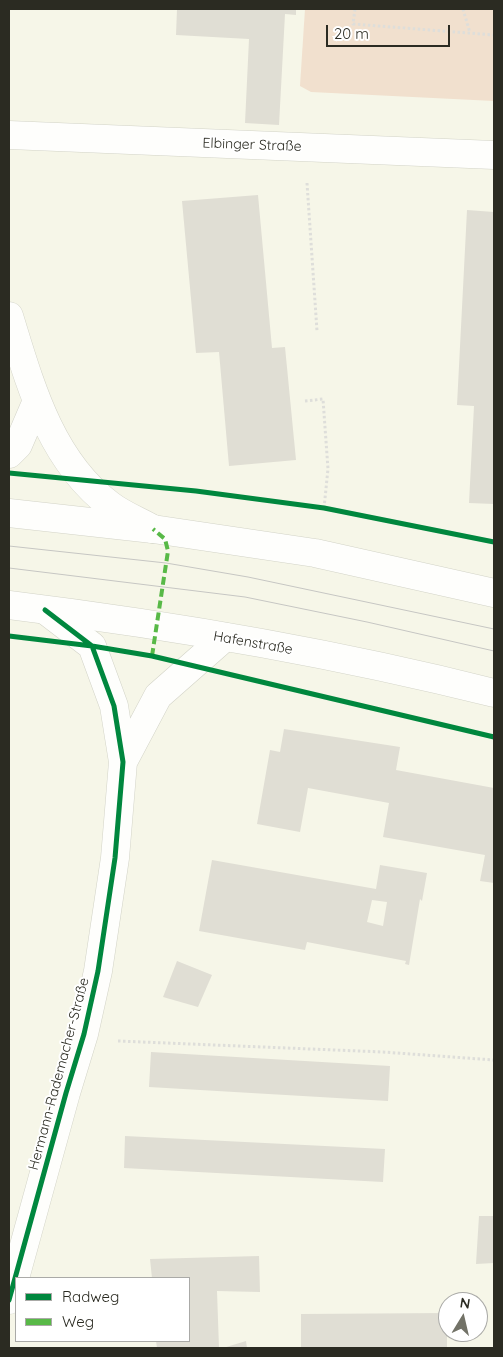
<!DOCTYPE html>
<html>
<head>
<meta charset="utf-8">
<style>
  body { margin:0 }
  #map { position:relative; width:503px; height:1357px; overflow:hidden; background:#f6f6e8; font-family:Quicksand,sans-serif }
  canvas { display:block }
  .frame { position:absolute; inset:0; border:10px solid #2b2b22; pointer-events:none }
  .legend { position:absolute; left:15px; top:1277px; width:175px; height:65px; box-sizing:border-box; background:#fff; border:1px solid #aaaaa7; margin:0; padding:6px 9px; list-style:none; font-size:15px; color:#2b2b22 }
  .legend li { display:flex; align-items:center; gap:10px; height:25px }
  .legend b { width:25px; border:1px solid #aaaaa7 }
  .north { position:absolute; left:438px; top:1292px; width:50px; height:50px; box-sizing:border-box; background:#fff; border:1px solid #aaaaa7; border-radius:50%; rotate:9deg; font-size:14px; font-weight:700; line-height:20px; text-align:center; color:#2b2b22 }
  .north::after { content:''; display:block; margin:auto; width:18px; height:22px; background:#727267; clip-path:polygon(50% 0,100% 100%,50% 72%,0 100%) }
  .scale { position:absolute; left:326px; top:25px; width:124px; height:22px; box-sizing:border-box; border:2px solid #2b2b22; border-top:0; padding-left:6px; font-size:15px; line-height:18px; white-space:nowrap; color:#2b2b22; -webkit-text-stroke:4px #fff; paint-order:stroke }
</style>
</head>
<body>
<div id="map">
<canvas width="503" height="1357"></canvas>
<div class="frame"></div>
<ul class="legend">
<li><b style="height:6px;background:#00873e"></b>Radweg</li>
<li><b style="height:6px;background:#58b947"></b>Weg</li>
</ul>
<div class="north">N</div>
<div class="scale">20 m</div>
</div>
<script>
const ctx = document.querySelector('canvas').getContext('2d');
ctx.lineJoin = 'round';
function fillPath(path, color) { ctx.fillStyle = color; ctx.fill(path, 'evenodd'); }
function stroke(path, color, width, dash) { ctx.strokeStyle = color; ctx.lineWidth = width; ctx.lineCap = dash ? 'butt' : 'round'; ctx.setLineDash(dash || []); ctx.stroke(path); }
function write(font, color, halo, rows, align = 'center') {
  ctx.font = font + ' Quicksand,sans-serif'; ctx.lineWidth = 4; ctx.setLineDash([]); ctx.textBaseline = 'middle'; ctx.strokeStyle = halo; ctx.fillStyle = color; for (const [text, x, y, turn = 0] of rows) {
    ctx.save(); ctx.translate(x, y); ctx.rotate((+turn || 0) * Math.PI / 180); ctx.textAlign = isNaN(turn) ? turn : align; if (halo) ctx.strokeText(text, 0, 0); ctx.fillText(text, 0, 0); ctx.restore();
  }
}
const green = new Path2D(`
  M 305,9 L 494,9 L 494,101 L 311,92 L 300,86 Z`);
const building = new Path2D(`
  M 177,9 L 296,9 L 296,15 L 285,14 L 279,125 L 245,123 L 249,39 L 176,35 Z
  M 258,195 L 272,348 L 285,347 L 296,460 L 229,466 L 219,352 L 196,353 L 182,201 Z
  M 467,210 L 494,212 L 494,504 L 469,503 L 474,406 L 457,405 Z
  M 284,729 L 400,747 L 396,770 L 494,788 L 494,883 L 480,881 L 485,855 L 383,837 L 389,803 L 308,788 L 300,832 L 257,824 L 270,750 L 280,752 Z
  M 212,860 L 376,889 L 380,865 L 427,873 L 422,901 L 420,899 L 409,965 L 405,964 L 406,961 L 307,942 L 305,950 L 199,931 ZM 372,900 L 387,902 L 383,926 L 367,922 Z
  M 177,961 L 212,975 L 198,1007 L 163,997 Z
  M 151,1052 L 390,1066 L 388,1101 L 149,1087 Z
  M 125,1136 L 385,1149 L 383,1182 L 124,1168 Z
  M 479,1216 L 494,1216 L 494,1263 L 476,1264 Z
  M 259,1256 L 260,1292 L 217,1291 L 219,1348 L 157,1348 L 156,1341 L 189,1341 L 189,1278 L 152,1278 L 150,1259 Z
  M 447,1313 L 447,1348 L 301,1348 L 301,1314 Z
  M 246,1341 L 247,1348 L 223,1348 Z`);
const path = new Path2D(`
  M 355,9 L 353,24 L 494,35
  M 463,9 L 470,33
  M 307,183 L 317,331
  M 305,401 L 323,399 L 328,469 L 324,508
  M 118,1041 L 383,1052 L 494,1060`);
const minor = new Path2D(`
  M 9,135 L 494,155
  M 9,316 C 30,384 50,460 110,505 C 123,515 139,521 153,529
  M 9,454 L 18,445 L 36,403
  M 123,762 L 158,696 L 225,637
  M 9,1300 L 66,1093 L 84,1034 L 98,971 L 115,858 L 123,762 L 114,706 L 92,646 L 45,610`);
const secondary = new Path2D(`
  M 9,513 L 153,529 L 315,553 L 494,593
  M 9,605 C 172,625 335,653 494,693`);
const tram = new Path2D(`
  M 9,546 L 166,563 L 248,577 L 494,629
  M 9,568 L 245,597 L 367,622 L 494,651`);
const quiet = new Path2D(`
  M 152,656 L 168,551 L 165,539 L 153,529`);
const cycleway = new Path2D(`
  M 9,473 L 196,491 L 324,508 L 494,542
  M 9,636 L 92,646 L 152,656 L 494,737
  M 9,1300 L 66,1093 L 84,1034 L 98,971 L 115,858 L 123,762 L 114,706 L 92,646 L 45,610`);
const streetNames = [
  ["Elbinger Straße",252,145,2],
  ["Hafenstraße",253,643,10],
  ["Hermann-Rademacher-Straße",59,1074,-75]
];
fillPath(green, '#f1e0ce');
fillPath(building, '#e0ded4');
stroke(minor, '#d2d3c7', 29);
stroke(secondary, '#d2d3c7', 29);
stroke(path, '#dededa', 3, [2.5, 2.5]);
stroke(minor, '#fefefc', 28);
stroke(secondary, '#fefefc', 28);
stroke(tram, '#c6c6c3', 1);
stroke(quiet, '#58b947', 4, [8, 4]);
stroke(cycleway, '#00873e', 5);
write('14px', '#2b2b22', '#fff', streetNames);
</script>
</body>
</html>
